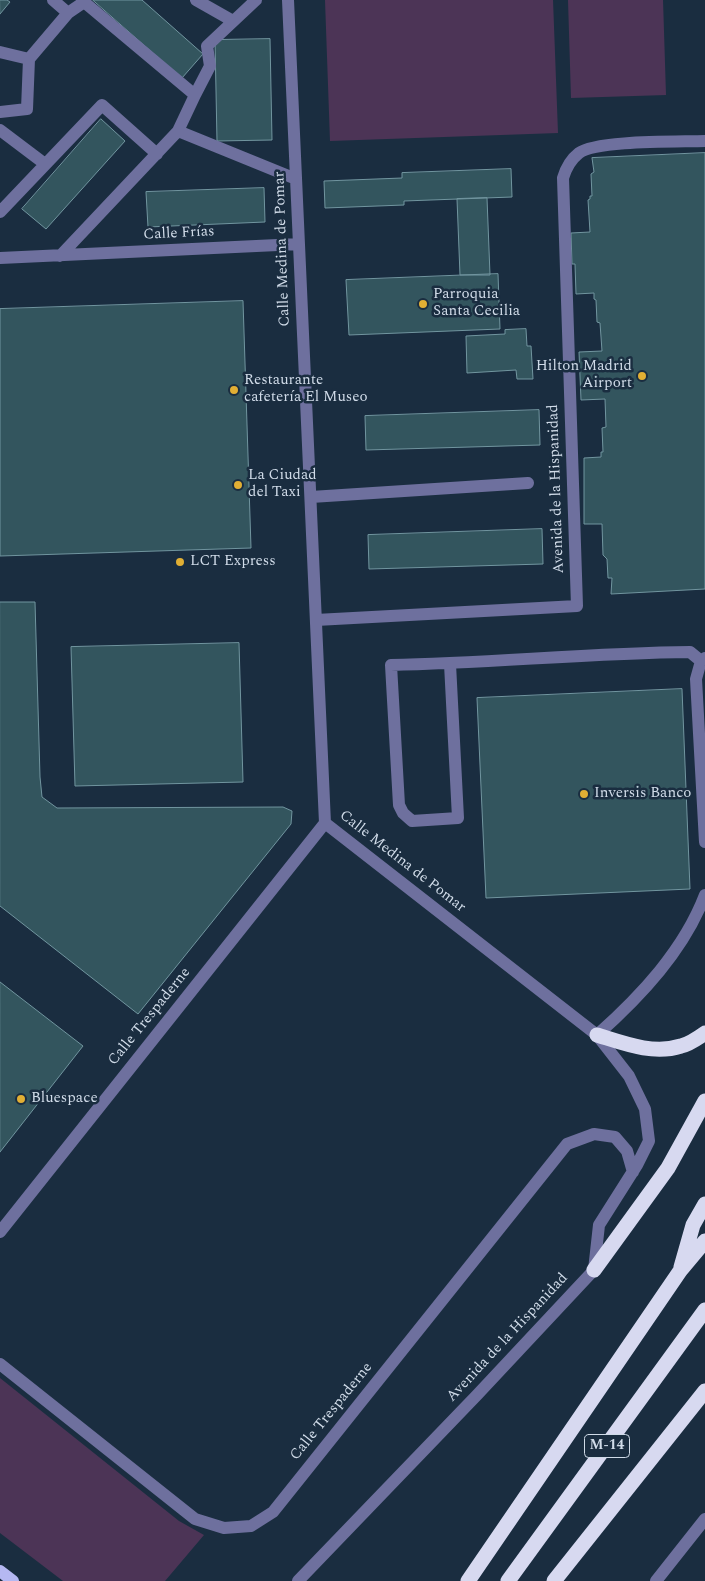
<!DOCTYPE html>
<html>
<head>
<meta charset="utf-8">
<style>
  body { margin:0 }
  canvas { display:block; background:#1a2d40 }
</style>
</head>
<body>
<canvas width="705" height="1581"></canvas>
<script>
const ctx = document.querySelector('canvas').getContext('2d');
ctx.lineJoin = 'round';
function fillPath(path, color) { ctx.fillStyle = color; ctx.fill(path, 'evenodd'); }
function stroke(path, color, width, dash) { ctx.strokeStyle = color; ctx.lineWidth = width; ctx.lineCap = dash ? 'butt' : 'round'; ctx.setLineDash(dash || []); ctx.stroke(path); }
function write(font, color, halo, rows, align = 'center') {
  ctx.font = font + ' Spectral,serif'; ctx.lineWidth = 5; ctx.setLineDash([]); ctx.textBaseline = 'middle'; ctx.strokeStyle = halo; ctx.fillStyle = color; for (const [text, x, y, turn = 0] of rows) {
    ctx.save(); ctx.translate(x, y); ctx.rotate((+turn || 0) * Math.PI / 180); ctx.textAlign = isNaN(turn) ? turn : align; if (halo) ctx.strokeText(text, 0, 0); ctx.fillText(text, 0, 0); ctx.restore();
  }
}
const green = new Path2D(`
  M 325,0 L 553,0 L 558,133 L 330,141 Z
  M 568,0 L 663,0 L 666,95 L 571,98 Z
  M 0,1378 L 179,1521 L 204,1535 L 165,1581 L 63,1581 L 0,1533 Z`);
const building = new Path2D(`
  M 0,0 L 7,0 L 10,2 L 0,14 Z
  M 93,0 L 142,0 L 203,54 L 182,78 Z
  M 270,39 L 272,140 L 217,141 L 215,40 Z
  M 101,119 L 125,141 L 46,229 L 22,209 Z
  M 705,153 L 705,589 L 611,594 L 612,578 L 608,578 L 607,559 L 603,555 L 602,524 L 584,524 L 584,458 L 601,457 L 601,452 L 603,452 L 602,428 L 606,427 L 605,399 L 581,400 L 579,352 L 602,351 L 600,323 L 597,322 L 596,300 L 594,299 L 594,293 L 576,294 L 575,264 L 572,264 L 571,233 L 590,232 L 588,200 L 590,199 L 590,196 L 592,196 L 591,174 L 594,172 L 592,158 Z
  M 511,169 L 512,197 L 404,201 L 404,205 L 325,208 L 324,181 L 402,178 L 402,173 Z
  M 264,188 L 265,222 L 148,227 L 146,192 Z
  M 487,198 L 490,275 L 460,275 L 457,199 Z
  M 498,274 L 500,329 L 349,335 L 346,280 Z
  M 243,301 L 251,548 L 0,556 L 0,309 Z
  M 526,329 L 527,346 L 531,346 L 533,379 L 517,379 L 516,370 L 467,373 L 466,336 L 505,334 L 505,330 Z
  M 539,410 L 540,445 L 366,450 L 365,416 Z
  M 542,529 L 543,564 L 369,569 L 368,535 Z
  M 0,602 L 35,602 L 40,777 L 42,797 L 57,808 L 283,807 L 292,811 L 291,824 L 138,1014 L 0,906 Z
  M 239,643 L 243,782 L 75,786 L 71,647 Z
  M 682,689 L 690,889 L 486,898 L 477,698 Z
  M 0,982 L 83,1046 L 0,1152 Z`);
const minor = new Path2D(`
  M 53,0 L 68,13
  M 196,0 L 233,21
  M 288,0 L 325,823 L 597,1035 L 629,1076 L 645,1109 L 649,1141 L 637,1165 L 599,1225 L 594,1270 L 477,1395 L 298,1581
  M 0,52 L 29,59 L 68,13 L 84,2 L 195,95 L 178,131 L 60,256
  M 195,95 L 210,66 L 207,46 L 256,0
  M 0,112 L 27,109 L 29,59
  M 0,130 L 45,164
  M 178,131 L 296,179
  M 0,212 L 102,105 L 157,154
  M 0,258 L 299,244
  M 311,497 L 528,483
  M 316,620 L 577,606 L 563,178 C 566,168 570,160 579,153 C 596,140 680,142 705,141
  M 705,658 L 701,661 L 696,679 L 705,842
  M 450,664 L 458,818 L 412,821 L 403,813 L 399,805 L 391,665 C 491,663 590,653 690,652 L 701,661
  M 597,1035 C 641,996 684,950 705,895
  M 0,1232 L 325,823
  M 0,1364 L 195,1519 L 224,1528 L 251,1526 L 273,1512 L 567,1144 L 594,1134 L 615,1137 L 627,1151 L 633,1172
  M 656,1581 L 705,1519`);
const major = new Path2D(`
  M 0,1571 L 13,1581`);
const highway = new Path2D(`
  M 597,1035 C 623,1043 653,1055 681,1046 C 689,1044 698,1038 705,1033
  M 681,1267 L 693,1225 L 705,1204
  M 594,1270 L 668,1168 L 705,1101
  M 468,1581 L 680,1271 L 705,1241
  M 508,1581 L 705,1310
  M 554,1581 L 705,1391`);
const markers = [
  [423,304,5,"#e1af34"],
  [642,376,5,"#e1af34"],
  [234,390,5,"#e1af34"],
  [238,485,5,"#e1af34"],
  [180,562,5,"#e1af34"],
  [584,794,5,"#e1af34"],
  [21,1099,5,"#e1af34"]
];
const shields = [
  [607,1446,45]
];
const shieldNames = [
  ["M-14",607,1446]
];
const streetNames = [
  ["Calle Frías",179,234,-3],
  ["Calle Medina de Pomar",283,249,-92],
  ["Avenida de la Hispanidad",557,489,-92],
  ["Calle Medina de Pomar",402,862,38],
  ["Calle Trespaderne",150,1017,-51],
  ["Avenida de la Hispanidad",508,1338,-47],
  ["Calle Trespaderne",332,1412,-51]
];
const poiNames = [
  ["Parroquia",433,295],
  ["Santa Cecilia",433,312],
  ["Hilton Madrid",632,367,"right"],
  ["Airport",632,384,"right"],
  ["Restaurante",244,381],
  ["cafetería El Museo",244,398],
  ["La Ciudad",248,476],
  ["del Taxi",248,493],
  ["LCT Express",190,562],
  ["Inversis Banco",594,794],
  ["Bluespace",31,1099]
];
fillPath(green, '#4c3456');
fillPath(building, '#33555e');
stroke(building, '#71959f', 1);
stroke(minor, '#6e709e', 12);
stroke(major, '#b5b8f2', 12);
stroke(highway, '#d7d9f0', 15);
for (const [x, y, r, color] of markers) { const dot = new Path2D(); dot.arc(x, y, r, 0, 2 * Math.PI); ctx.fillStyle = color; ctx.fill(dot); stroke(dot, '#1a2d40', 2); }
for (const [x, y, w] of shields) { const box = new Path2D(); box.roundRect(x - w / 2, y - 11.5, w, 23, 4); ctx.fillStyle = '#1a2d40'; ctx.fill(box); stroke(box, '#d0dbe8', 1); }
write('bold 14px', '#d0dbe8', null, shieldNames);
write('15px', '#d0dbe8', '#1a2d40', streetNames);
write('15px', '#d0dbe8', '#1a2d40', poiNames, 'left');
</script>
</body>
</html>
